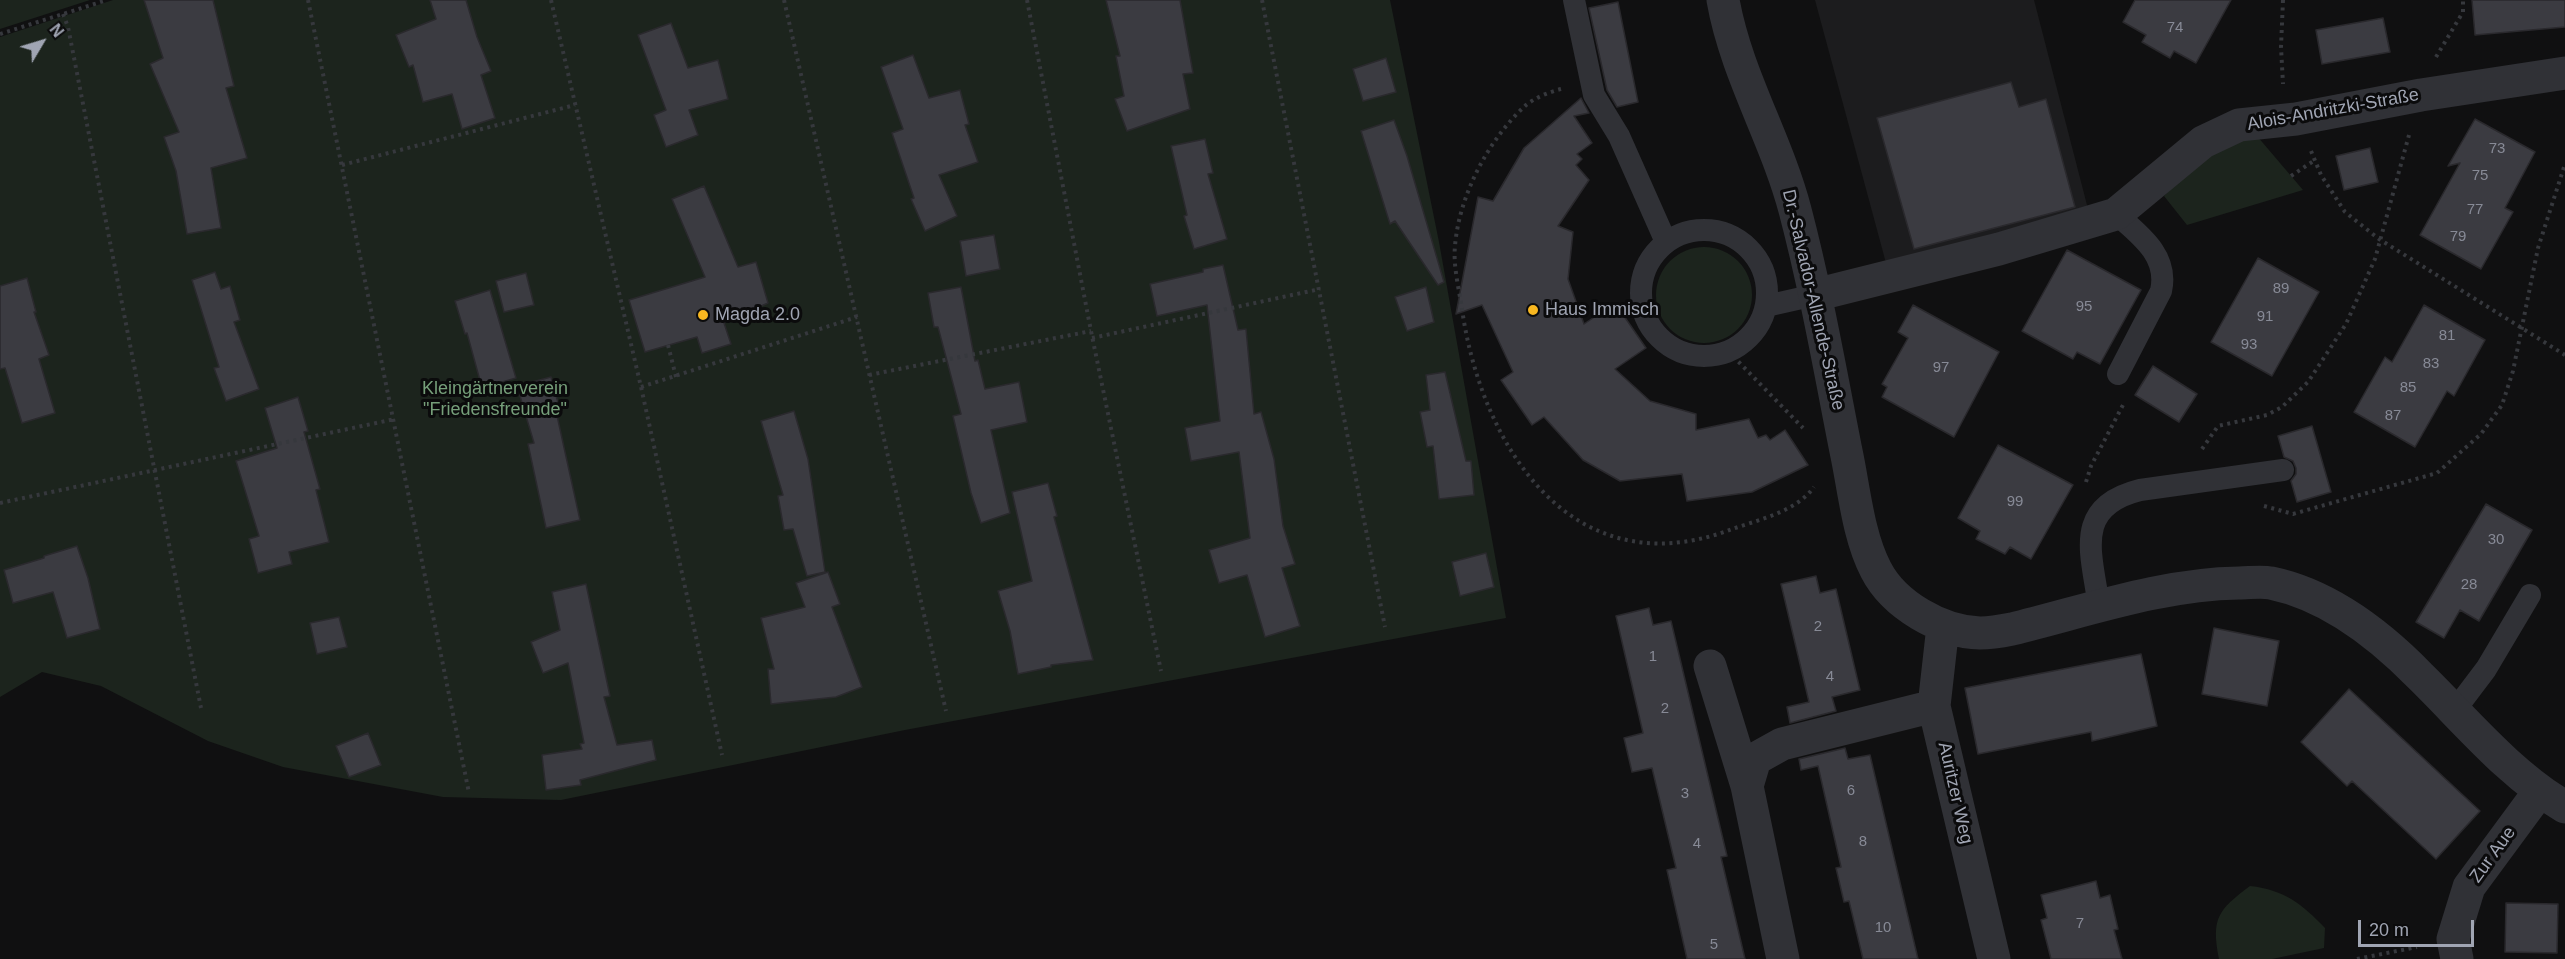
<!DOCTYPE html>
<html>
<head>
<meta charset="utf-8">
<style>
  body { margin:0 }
  #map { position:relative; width:2565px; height:959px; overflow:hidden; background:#101011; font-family:Helvetica,sans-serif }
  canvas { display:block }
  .north { position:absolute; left:12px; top:12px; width:60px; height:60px; -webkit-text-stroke:4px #0b0b0c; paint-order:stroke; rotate:52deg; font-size:16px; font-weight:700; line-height:24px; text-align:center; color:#a0a5b3 }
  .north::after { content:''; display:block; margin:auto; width:21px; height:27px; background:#a0a5b3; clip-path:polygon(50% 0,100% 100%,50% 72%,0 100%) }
  .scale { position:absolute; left:2358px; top:920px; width:116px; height:27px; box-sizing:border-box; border:3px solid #a0a5b3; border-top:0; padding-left:8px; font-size:18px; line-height:21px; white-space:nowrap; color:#a0a5b3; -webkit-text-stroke:4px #0b0b0c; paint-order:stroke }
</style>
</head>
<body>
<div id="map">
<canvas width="2565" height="959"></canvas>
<div class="north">N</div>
<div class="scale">20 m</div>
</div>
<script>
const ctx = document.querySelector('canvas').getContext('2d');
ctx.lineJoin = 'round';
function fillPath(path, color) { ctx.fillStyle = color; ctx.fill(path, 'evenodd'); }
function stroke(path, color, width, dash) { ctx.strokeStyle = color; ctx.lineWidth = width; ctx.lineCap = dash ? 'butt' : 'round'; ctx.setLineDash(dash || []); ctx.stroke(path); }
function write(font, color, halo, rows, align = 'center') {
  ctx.font = font + ' Helvetica,sans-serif'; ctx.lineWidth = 6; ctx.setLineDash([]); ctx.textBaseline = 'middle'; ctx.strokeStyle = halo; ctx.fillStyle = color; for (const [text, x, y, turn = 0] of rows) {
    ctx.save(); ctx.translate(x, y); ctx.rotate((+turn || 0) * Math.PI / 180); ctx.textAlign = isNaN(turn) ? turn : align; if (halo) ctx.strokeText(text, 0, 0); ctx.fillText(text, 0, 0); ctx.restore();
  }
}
const built = new Path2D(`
  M 1815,0 L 2034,0 L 2088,209 L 1886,263 Z`);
const green = new Path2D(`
  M 0,0 L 90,0 L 0,29 Z
  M 113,0 L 1390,0 L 1439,242 L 1506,618 L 905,730 L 561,800 L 443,797 L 283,767 L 208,741 L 101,686 L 42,672 L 0,697 L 0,37 Z
  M 2257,136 L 2303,190 L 2187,225 L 2164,196 L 2195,163 L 2234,139 Z
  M1656 295a48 48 0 1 1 96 0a48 48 0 1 1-96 0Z
  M 2250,886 C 2285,890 2302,904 2325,928 L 2324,948 L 2272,959 L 2219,959 C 2211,918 2218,910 2250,886 Z`);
const building = new Path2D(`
  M 144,0 L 213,0 L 234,86 L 226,88 L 247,158 L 211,168 L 221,228 L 187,234 L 176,171 L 164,137 L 179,132 L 150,64 L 163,58 Z
  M 430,0 L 466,0 L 477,37 L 491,71 L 481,75 L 495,118 L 462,129 L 452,94 L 423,102 L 413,65 L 409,67 L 396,35 L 436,19 Z
  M 1106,0 L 1180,0 L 1193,73 L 1183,74 L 1190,109 L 1127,131 L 1115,99 L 1124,96 L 1116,56 L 1120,56 Z
  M 2135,0 L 2231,0 L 2196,63 L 2174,51 L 2170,58 L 2142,42 L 2146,35 L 2123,22 Z
  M 2472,0 L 2565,0 L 2565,27 L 2475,35 Z
  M 1618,2 L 1638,102 L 1617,107 L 1607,90 L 1589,8 Z
  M 2383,18 L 2390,52 L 2322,64 L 2316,30 Z
  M 671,23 L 688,68 L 718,60 L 728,99 L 689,110 L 698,135 L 666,147 L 654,115 L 666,110 L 638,35 Z
  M 913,55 L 929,98 L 960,90 L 969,124 L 965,125 L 978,162 L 939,175 L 957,216 L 925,231 L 911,199 L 914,198 L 892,133 L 903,129 L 881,67 Z
  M 1386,58 L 1396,92 L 1363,101 L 1353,69 Z
  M 2011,82 L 2019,107 L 2046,99 L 2075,207 L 1914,249 L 1877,118 Z
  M 1581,98 L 1589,113 L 1574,116 L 1592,143 L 1577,154 L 1582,159 L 1576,165 L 1589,180 L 1558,226 L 1573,232 L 1568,279 L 1584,324 L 1615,303 L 1646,348 L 1615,369 L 1650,401 L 1696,414 L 1696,430 L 1749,419 L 1758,438 L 1766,435 L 1770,440 L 1785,430 L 1808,465 L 1752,492 L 1687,501 L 1682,474 L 1620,481 L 1583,460 L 1544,417 L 1532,425 L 1501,380 L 1513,372 L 1482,305 L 1456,314 L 1478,197 L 1493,201 L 1524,148 Z
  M 2475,119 L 2535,152 L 2505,208 L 2513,212 L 2481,269 L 2420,235 L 2460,163 L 2448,166 Z
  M 1394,120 L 1407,156 L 1444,282 L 1438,285 L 1395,221 L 1390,224 L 1361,131 Z
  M 1205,139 L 1213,173 L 1208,174 L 1227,239 L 1194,249 L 1184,216 L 1187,215 L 1171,146 Z
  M 2370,148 L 2378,182 L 2344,190 L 2336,156 Z
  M 704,186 L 738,267 L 756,262 L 768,303 L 724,323 L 731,344 L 702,353 L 697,337 L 645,352 L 629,300 L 705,277 L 672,199 Z
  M 994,235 L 1000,269 L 966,276 L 960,241 Z
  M 2067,250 L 2141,290 L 2100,364 L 2077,352 L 2073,359 L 2022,331 Z
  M 2258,258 L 2319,292 L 2272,376 L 2211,342 Z
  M 1223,265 L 1238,330 L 1246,329 L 1254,414 L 1261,412 L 1274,459 L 1283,526 L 1295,564 L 1282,568 L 1300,626 L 1265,637 L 1247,575 L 1219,583 L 1209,550 L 1250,538 L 1239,452 L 1191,461 L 1185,428 L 1220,421 L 1207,305 L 1157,316 L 1150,284 L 1203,272 L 1203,269 Z
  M 215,272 L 221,289 L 230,286 L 240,320 L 234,322 L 259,389 L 226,401 L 214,368 L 219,367 L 192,280 Z
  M 526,273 L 534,305 L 504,312 L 496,281 Z
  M 27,278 L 36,312 L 34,312 L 49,355 L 39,359 L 55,413 L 22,423 L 5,368 L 0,369 L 0,286 Z
  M 961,287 L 975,361 L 978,360 L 985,389 L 1019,382 L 1027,422 L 991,430 L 1010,513 L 981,523 L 971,493 L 953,416 L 961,414 L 938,327 L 934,327 L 928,293 Z
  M 1426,287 L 1434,322 L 1407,331 L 1395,297 Z
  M 490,290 L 516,378 L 482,388 L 467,333 L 465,334 L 455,301 Z
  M 1913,305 L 1999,352 L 1954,437 L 1882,397 L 1887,387 L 1882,384 L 1908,338 L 1898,332 Z
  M 2424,305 L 2485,340 L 2454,396 L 2447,391 L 2415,447 L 2354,412 L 2385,357 L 2392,362 Z
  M 2153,366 L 2197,394 L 2179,422 L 2135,395 Z
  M 1445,372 L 1466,461 L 1471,461 L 1474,495 L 1439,499 L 1433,446 L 1427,447 L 1420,412 L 1430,410 L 1426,375 Z
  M 551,377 L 560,410 L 556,411 L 580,520 L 546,528 L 528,444 L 534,443 L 517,386 Z
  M 298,397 L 308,431 L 304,432 L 320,489 L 316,490 L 329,542 L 289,552 L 292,564 L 258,573 L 249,539 L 259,536 L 236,461 L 277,448 L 265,408 Z
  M 794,411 L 808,459 L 825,572 L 807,576 L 793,529 L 784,530 L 778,496 L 783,495 L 761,421 Z
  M 2312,426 L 2331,492 L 2297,502 L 2291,481 L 2296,474 L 2296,468 L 2293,461 L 2284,457 L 2278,436 Z
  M 1998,445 L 2073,485 L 2031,559 L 2010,547 L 2005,554 L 1976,539 L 1980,531 L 1958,518 Z
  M 1048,483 L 1057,516 L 1054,517 L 1093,660 L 1051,665 L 1051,667 L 1018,674 L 1010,631 L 998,591 L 1032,581 L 1012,492 Z
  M 2486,504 L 2532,530 L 2479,621 L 2460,610 L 2444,638 L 2416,622 Z
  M 77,546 L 88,578 L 100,629 L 67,638 L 53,592 L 13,603 L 4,570 L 44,558 L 44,556 Z
  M 1486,553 L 1494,587 L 1460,596 L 1452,562 Z
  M 828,572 L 840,604 L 832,607 L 862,687 L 836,697 L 771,704 L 768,669 L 774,669 L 761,618 L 805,607 L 796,583 Z
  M 1816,576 L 1820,593 L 1836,589 L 1860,690 L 1832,697 L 1836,711 L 1790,723 L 1787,707 L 1809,702 L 1781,584 Z
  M 586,584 L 610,696 L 604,697 L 617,745 L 652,740 L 656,760 L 580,780 L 581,785 L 546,790 L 542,755 L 582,749 L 580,744 L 584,743 L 568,663 L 543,673 L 531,642 L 560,630 L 552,592 Z
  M 1649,608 L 1653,625 L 1671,621 L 1727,856 L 1721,857 L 1745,959 L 1687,959 L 1667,870 L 1676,868 L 1652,768 L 1632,772 L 1624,738 L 1643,733 L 1616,616 Z
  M 339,617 L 347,647 L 317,654 L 310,623 Z
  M 2214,628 L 2279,641 L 2267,706 L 2202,694 Z
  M 2141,654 L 2157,726 L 2092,741 L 2091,732 L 1978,754 L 1965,688 Z
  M 2349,689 L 2480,811 L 2436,859 L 2352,781 L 2347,786 L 2301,742 Z
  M 368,733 L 381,765 L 349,777 L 336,746 Z
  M 1845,748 L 1848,759 L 1870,755 L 1918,959 L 1863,959 L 1849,901 L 1844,902 L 1836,868 L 1841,867 L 1818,766 L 1801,770 L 1799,759 Z
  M 2096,881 L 2100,898 L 2110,895 L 2118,929 L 2114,930 L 2122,959 L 2051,959 L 2041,920 L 2047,918 L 2041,895 Z
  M 2506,903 L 2558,904 L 2557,953 L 2505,952 Z`);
const path = new Path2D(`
  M 308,0 L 469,793
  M 551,0 L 641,387 L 722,755
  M 784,0 L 946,711
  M 1027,0 L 1091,331 L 1161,671
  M 1262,0 L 1385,627
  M 2283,0 L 2281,47 L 2283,84
  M 63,14 L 68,27 L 201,708
  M 0,34 L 107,0
  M 2436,57 L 2463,12 L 2463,0
  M 1561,89 C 1549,92 1534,98 1525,106 C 1488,140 1459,196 1455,246 C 1453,266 1459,289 1462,309 C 1481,444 1570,587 1727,531 C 1756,520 1795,513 1814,487
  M 2311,151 L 2321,175 L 2345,212 L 2379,239 L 2565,355
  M 342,165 L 575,105
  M 2291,176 L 2315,160
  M 1092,338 L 1320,289
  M 668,345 L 676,377
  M 1728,351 L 1803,428
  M 869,375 L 1091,331
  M 641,387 L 857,317
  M 2202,449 L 2218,426 L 2267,415 L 2282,407 L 2308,382 L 2346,324 L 2375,259 L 2409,135
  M 2086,482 L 2091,466 L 2124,403
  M 0,503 L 395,419
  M 2264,506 L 2293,514 L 2437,473 L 2481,434 L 2502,405 L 2513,371 L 2538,248 L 2565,164
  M 2357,959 L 2417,947`);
const lane = new Path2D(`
  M 1574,0 L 1594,95 L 1619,136 L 1666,242
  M 2116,214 C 2140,235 2169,256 2161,291 L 2118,374
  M1641 293a63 63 0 1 1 126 0a63 63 0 1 1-126 0Z
  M 1766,306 L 1815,295
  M 2099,607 C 2092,554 2072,507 2140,490 L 2283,470
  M 2455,710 L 2486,669 L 2530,595`);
const street = new Path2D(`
  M 1723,0 C 1736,74 1776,138 1795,210 C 1816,290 1830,370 1846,451 C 1854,488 1858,536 1876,570 C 1894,605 1941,632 1980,633 C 1991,633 2002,631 2012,629 C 2086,611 2162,584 2239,583 C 2249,583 2261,581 2271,583 C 2329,595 2379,634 2420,676 C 2466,721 2509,774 2565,807
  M 1815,295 L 1999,249 L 2116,214 L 2203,142 L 2239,125 L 2296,119 L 2421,95 L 2565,73
  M 1943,626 L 1934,706 L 1994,959
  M 1710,666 L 1747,786
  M 1783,959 L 1747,786 L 1755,759 L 1782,744 L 1934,706
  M 2457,959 L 2453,939 L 2469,887 L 2539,792`);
const markers = [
  [1533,310,6,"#f8b720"],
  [703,315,6,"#f8b720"]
];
const numberNames = [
  ["74",2175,28],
  ["73",2497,149],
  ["75",2480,176],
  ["77",2475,210],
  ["79",2458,237],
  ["89",2281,289],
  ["95",2084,307],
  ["91",2265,317],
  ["81",2447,336],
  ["93",2249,345],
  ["83",2431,364],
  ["97",1941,368],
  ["85",2408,388],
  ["87",2393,416],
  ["99",2015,502],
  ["30",2496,540],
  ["28",2469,585],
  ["2",1818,627],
  ["1",1653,657],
  ["4",1830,677],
  ["2",1665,709],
  ["6",1851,791],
  ["3",1685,794],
  ["8",1863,842],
  ["4",1697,844],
  ["7",2080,924],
  ["10",1883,928],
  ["5",1714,945]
];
const streetNames = [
  ["Alois-Andritzki-Straße",2333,110,-10],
  ["Dr.-Salvador-Allende-Straße",1813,300,77],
  ["Auritzer Weg",1955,793,77],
  ["Zur Aue",2493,855,-54]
];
const poiNames = [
  ["Haus Immisch",1545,310],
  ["Magda 2.0",715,315]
];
const parkNames = [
  ["Kleingärtnerverein",495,389],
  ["\"Friedensfreunde\"",495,410]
];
fillPath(built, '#1c1c1e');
fillPath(green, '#1c241d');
fillPath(building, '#3b3b41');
stroke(building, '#2a292d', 1.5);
stroke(path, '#36383d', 4, [3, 4.5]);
stroke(lane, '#303136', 22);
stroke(street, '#303136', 33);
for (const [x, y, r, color] of markers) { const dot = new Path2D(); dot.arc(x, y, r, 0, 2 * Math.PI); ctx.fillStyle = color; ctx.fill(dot); stroke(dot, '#0b0b0c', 2); }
write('15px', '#878a96', null, numberNames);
write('18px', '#a0a5b3', '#0b0b0c', streetNames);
write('18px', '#a0a5b3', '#0b0b0c', poiNames, 'left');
write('18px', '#769f7a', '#0b0b0c', parkNames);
</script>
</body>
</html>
